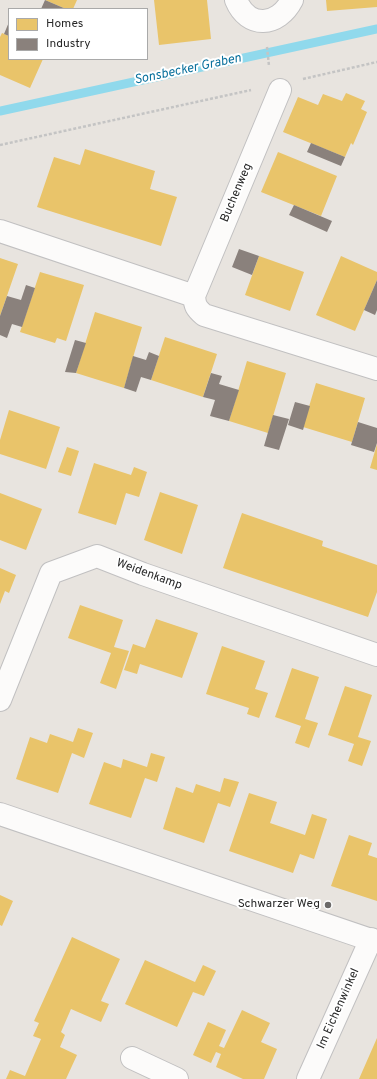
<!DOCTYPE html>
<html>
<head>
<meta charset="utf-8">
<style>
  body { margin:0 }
  #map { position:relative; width:377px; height:1079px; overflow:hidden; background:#e8e4df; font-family:Overpass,sans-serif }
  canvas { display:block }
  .legend { position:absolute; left:8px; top:8px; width:140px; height:52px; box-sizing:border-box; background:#fff; border:1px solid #a9a9a9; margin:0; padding:5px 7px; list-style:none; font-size:12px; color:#292929 }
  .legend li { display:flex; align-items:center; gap:8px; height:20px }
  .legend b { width:20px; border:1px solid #a9a9a9 }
</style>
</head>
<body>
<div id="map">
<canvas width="377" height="1079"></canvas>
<ul class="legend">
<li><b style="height:11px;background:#e9c46a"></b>Homes</li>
<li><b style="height:11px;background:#8a817c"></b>Industry</li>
</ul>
</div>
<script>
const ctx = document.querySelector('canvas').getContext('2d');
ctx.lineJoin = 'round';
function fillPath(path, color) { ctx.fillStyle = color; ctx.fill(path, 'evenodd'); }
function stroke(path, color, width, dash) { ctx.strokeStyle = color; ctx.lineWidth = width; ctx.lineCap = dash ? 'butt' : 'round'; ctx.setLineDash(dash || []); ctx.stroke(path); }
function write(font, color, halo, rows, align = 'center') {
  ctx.font = font + ' Overpass,sans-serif'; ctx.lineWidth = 4; ctx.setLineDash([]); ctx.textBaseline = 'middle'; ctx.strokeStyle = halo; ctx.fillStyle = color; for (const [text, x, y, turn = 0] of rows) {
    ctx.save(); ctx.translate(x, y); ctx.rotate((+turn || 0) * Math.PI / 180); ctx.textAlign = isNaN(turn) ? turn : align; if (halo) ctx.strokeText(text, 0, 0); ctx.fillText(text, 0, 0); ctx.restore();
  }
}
const homes = new Path2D(`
  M 45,0 L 77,0 L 73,9 L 66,9 Z
  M 154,0 L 207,0 L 211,39 L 159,45 Z
  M 326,0 L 377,0 L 377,7 L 327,11 Z
  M 2,33 L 9,36 L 9,59 L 43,59 L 30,88 L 0,75 L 0,37 Z
  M 346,93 L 365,101 L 361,109 L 367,112 L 353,145 L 351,143 L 345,157 L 283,132 L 298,97 L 318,105 L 323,94 L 342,101 Z
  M 85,149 L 155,171 L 150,189 L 177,197 L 161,246 L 37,207 L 54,157 L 80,165 Z
  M 278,152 L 337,176 L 321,216 L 261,192 Z
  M 259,256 L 304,272 L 290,311 L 245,295 Z
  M 341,256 L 377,272 L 377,280 L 355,331 L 316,315 Z
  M 0,258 L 18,264 L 0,316 Z
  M 40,272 L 84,285 L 66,341 L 57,338 L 55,343 L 20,332 Z
  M 95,312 L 142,327 L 124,388 L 76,373 Z
  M 165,337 L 217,354 L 203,397 L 151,380 Z
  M 247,361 L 286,373 L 268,433 L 229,421 Z
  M 316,383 L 365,398 L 352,442 L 303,427 Z
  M 9,410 L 60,427 L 46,469 L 0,454 L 0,440 Z
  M 377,444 L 377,470 L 370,468 Z
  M 67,447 L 79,451 L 71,476 L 58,472 Z
  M 94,463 L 131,475 L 134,467 L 147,472 L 139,497 L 126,493 L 116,525 L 78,513 Z
  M 160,492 L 198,505 L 182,554 L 144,540 Z
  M 0,493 L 42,509 L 26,550 L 0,540 Z
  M 242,513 L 323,541 L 322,546 L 377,565 L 377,592 L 368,617 L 223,568 Z
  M 0,568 L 16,575 L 9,593 L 5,591 L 0,604 Z
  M 80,605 L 123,620 L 114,647 L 129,651 L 116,689 L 100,683 L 111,653 L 68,638 Z
  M 156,619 L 198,633 L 182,678 L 140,664 L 137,674 L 124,670 L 133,644 L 145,648 Z
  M 222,646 L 265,661 L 255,689 L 268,693 L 259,718 L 247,714 L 249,708 L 206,694 Z
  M 292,668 L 319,677 L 305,719 L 318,723 L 309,748 L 295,743 L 301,726 L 275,717 Z
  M 345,686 L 372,695 L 358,737 L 371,741 L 362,766 L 348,761 L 354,744 L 328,735 Z
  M 78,728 L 93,733 L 84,758 L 72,753 L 58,793 L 16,779 L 30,737 L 47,743 L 50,734 L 73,742 Z
  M 151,753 L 165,757 L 157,782 L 145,778 L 131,818 L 89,804 L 104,762 L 121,768 L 123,759 L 147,767 Z
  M 224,778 L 239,782 L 230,807 L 218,803 L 204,843 L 163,829 L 176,787 L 193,793 L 196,784 L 220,792 Z
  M 249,793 L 277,802 L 270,823 L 305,835 L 312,814 L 327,819 L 314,859 L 300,854 L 293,873 L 229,851 Z
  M 349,835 L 372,843 L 368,855 L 377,858 L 377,901 L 331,886 Z
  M 0,895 L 13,901 L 2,926 L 0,925 Z
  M 72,937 L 120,959 L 101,1001 L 109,1004 L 101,1022 L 71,1009 L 61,1032 L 65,1035 L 60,1047 L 77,1055 L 66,1079 L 6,1079 L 10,1070 L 25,1076 L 41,1039 L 33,1036 L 39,1023 L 34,1021 Z
  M 145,960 L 195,982 L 203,965 L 216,971 L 204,996 L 193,992 L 177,1027 L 125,1004 Z
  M 242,1010 L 270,1023 L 261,1042 L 277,1049 L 264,1079 L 243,1079 L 216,1067 L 221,1054 L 216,1052 L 211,1063 L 193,1055 L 208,1022 L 226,1030 L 219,1046 L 224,1048 Z
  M 377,1038 L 377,1079 L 359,1079 Z`);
const industry = new Path2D(`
  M 45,0 L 66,9 L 41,9 Z
  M 9,22 L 9,36 L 4,34 Z
  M 311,143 L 345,157 L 341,166 L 307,152 Z
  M 294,205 L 332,221 L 327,232 L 289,215 Z
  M 239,249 L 259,256 L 252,275 L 232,267 Z
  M 377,280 L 377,310 L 375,315 L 364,310 Z
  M 26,285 L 35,288 L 22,327 L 12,324 L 7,338 L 0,335 L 0,316 L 7,296 L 21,300 Z
  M 75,340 L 86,343 L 76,373 L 65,372 Z
  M 149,352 L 159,356 L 151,380 L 141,377 L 136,392 L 124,388 L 133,356 L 146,360 Z
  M 211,373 L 222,376 L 219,384 L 239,390 L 229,421 L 210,416 L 215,400 L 203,397 Z
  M 295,402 L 310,406 L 303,430 L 288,425 Z
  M 273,415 L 289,419 L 279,450 L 264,446 Z
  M 358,422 L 377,428 L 377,443 L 374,452 L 351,445 Z`);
const stream = new Path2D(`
  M 0,111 L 377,29`);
const path = new Path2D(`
  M 267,47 L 269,66
  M 303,79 L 377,62
  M 0,145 L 251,90`);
const minor = new Path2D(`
  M 236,0 C 248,29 278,27 292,0
  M 0,231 L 194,296 C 195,306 196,308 204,315 L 377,369
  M 194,296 L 280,90
  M 0,700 L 51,573 L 97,556 L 143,574 L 377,655
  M 0,814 L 377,942
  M 132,1058 L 177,1079
  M 308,1079 L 371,939`);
const markers = [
  [328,905,4,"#6c6a69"]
];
const streetNames = [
  ["Buchenweg",237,193,-67],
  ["Weidenkamp",149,575,20],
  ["Im Eichenwinkel",339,1009,-66]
];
const poiNames = [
  ["Schwarzer Weg",320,905]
];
const waterNames = [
  ["Sonsbecker Graben",188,70,-12]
];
fillPath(homes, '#e9c46a');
fillPath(industry, '#8a817c');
stroke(stream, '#90d9ec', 9);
stroke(minor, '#c1c0c1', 24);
stroke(path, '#c4c4c4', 2.5, [3, 2]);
stroke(minor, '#fcfbfa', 22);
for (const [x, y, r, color] of markers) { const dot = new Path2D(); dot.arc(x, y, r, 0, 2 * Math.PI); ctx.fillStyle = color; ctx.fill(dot); stroke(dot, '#fff', 1.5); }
write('12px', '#292929', '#fff', streetNames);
write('12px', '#292929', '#fff', poiNames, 'right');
write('italic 13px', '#0a719d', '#fff', waterNames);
</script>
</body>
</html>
